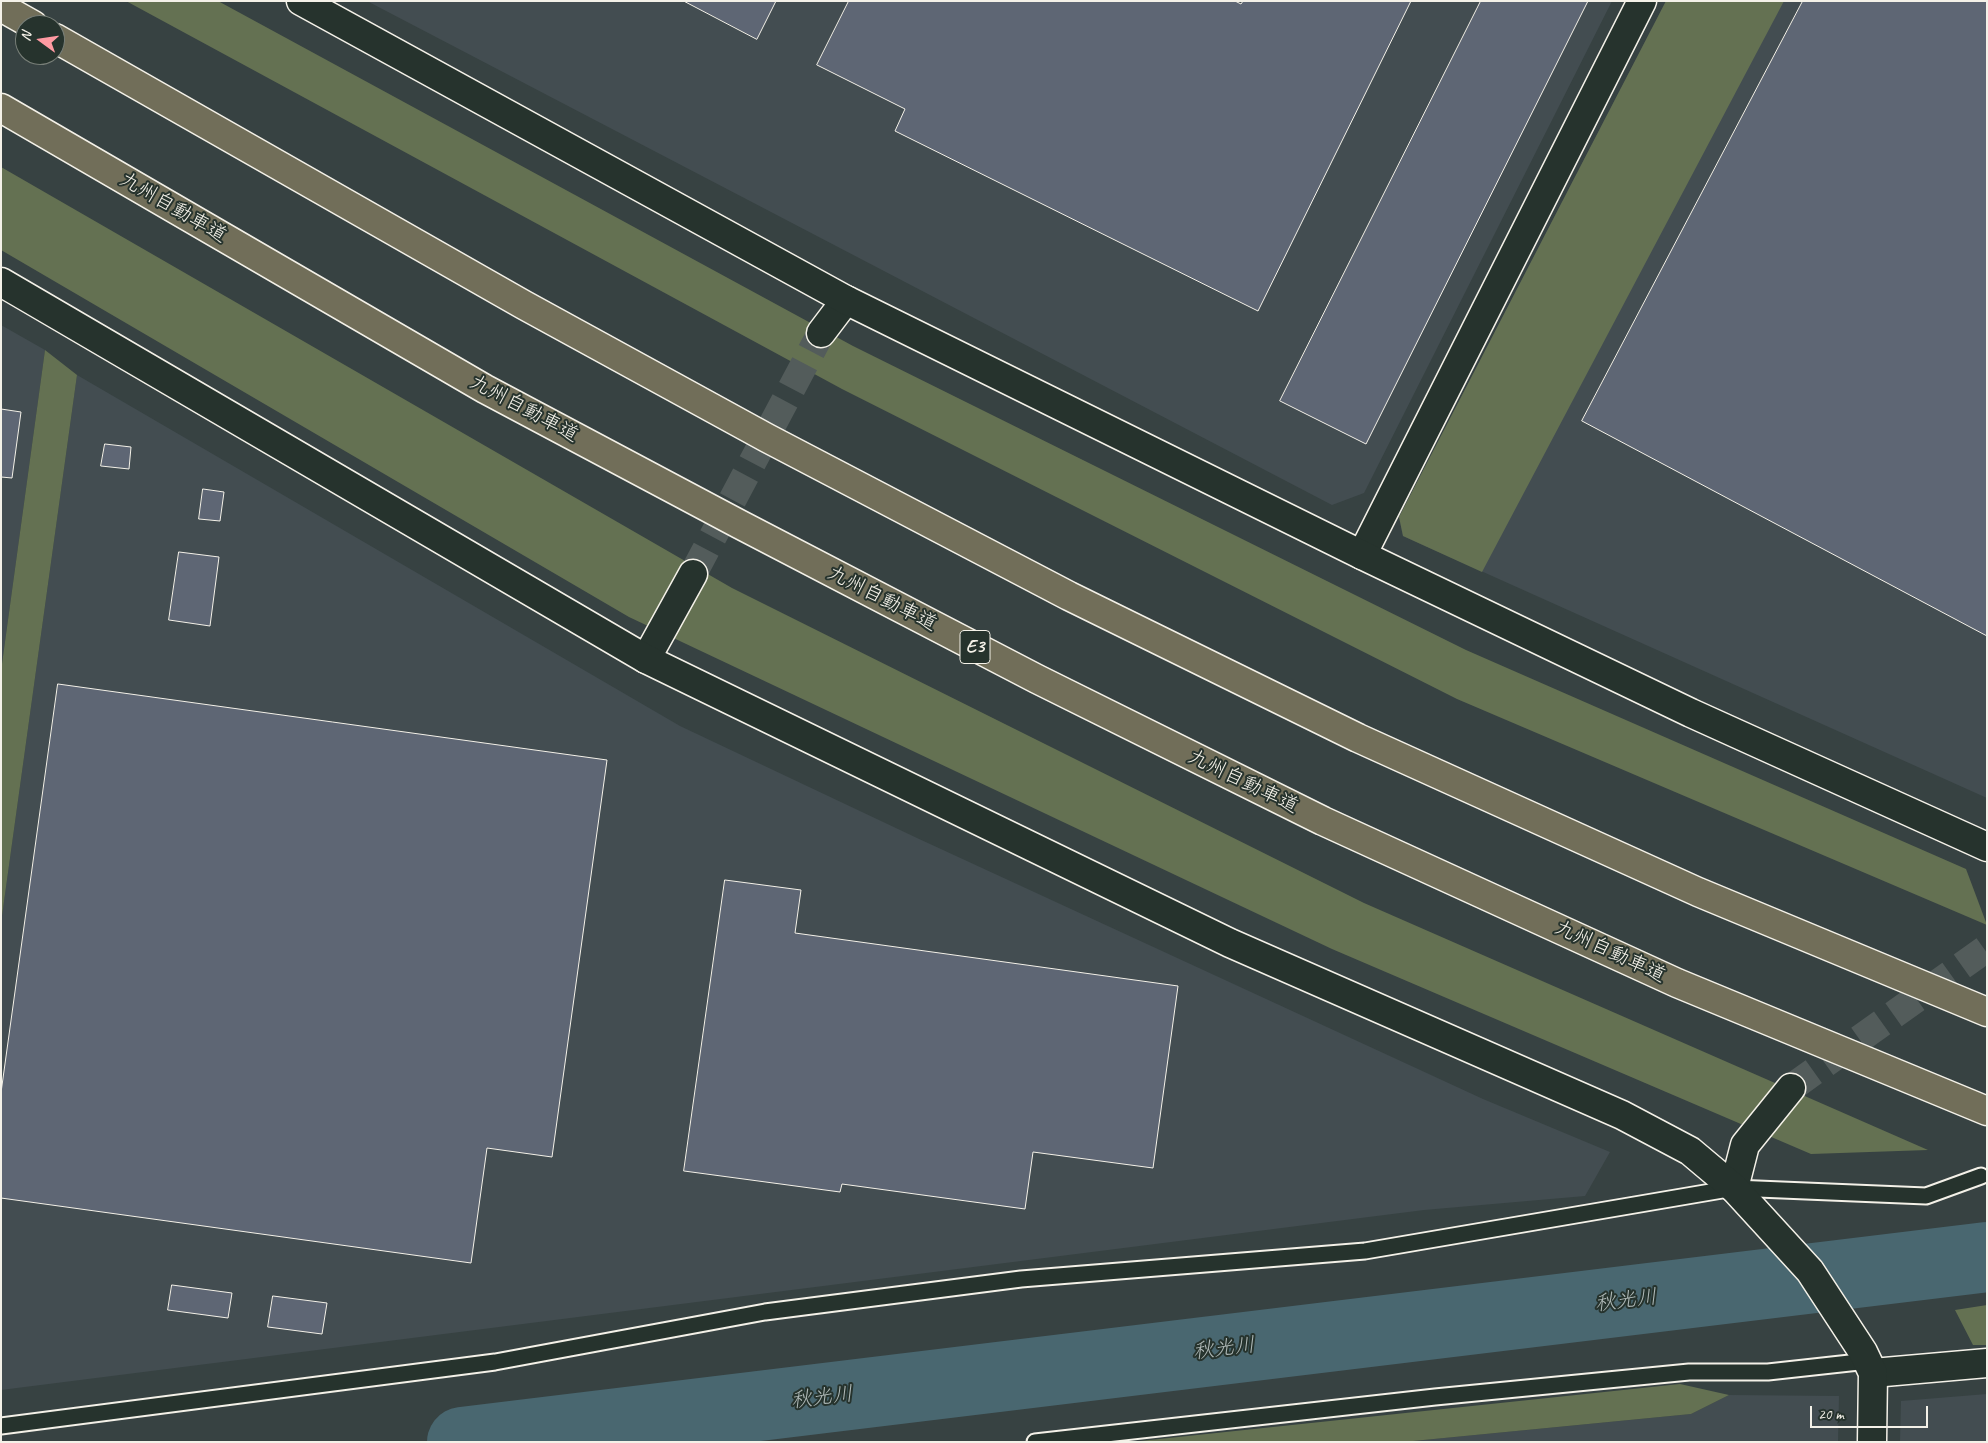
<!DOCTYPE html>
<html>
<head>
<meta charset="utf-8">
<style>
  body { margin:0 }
  #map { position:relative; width:1988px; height:1443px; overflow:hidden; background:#374242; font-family:Caveat,sans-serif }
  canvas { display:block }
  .frame { position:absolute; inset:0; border:2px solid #f4f1e8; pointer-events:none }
  .north { position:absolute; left:15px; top:15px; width:50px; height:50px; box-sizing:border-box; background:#26332d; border:1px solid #787f78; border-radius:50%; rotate:284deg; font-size:14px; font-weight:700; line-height:20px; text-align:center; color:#f4f1e8 }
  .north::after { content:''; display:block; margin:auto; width:18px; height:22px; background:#ff9aa2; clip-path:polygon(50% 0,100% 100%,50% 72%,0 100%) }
  .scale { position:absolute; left:1810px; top:1406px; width:118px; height:22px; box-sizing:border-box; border:2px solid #f4f1e8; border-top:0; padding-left:6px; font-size:15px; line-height:18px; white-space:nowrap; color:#f4f1e8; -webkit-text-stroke:4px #26332d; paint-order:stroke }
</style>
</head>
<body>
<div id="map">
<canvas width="1988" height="1443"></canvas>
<div class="frame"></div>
<div class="north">N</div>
<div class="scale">20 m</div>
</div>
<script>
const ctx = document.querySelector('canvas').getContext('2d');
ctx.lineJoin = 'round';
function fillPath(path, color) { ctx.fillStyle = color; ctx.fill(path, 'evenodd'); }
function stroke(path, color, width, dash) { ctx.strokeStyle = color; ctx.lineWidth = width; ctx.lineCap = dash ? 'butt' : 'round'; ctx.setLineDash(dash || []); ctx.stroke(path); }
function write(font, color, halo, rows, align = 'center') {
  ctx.font = font + ' Caveat,"Klee One",sans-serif'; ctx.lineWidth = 4; ctx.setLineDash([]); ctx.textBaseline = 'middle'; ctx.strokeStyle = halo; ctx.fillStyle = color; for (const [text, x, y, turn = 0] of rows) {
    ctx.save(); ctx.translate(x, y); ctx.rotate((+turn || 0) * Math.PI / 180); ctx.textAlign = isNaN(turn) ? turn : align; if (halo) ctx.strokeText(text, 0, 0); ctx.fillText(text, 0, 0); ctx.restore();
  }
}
const built = new Path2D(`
  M 367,1 L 1612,1 L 1364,493 L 1332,505 Z
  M 1666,1 L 1987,1 L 1987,798 L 1403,536 L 1399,517 Z
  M 1,325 L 45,350 L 1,671 Z
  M 77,375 L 680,726 L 917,838 L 1483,1099 L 1610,1152 L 1585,1196 L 1424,1210 L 1,1390 L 1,923 Z
  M 1987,1394 L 1987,1442 L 1900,1442 L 1901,1401 Z
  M 1729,1395 L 1839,1396 L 1838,1442 L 1403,1442 L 1691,1414 Z`);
const green = new Path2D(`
  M 126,1 L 218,1 L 853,346 L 1466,650 L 1966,869 L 1987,925 L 1457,699 L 842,389 Z
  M 1666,1 L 1784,1 L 1482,572 L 1403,536 L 1399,517 Z
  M 1,167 L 732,588 L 1364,903 L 1928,1150 L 1811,1154 L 1332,949 L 629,617 L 1,250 Z
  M 45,350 L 77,375 L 1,923 L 1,671 Z
  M 1987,1305 L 1987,1345 L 1973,1345 L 1955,1310 Z
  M 1680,1384 L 1729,1395 L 1691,1414 L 1403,1442 L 1131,1442 Z`);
const river = new Path2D(`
  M 462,1442 L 1987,1257`);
const building = new Path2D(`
  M 684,1 L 776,1 L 757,39 Z
  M 849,1 L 1235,1 L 1241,4 L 1243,1 L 1411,1 L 1258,311 L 895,131 L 905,109 L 817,65 Z
  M 1481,1 L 1588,1 L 1366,444 L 1280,401 Z
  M 1803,1 L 1987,1 L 1987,636 L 1582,421 Z
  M 1,409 L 21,412 L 12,478 L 1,477 Z
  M 105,444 L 131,447 L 129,469 L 101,466 Z
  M 203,489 L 224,492 L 220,521 L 199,519 Z
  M 179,552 L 219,557 L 210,626 L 169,620 Z
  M 58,684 L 607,760 L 552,1157 L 487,1148 L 471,1263 L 1,1198 L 1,1093 Z
  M 725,880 L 801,890 L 795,933 L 1178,986 L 1153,1168 L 1033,1152 L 1025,1209 L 842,1184 L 840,1192 L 684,1171 Z
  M 172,1285 L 232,1293 L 228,1318 L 168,1310 Z
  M 273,1296 L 327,1303 L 322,1334 L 268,1327 Z`);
const streetTunnel = new Path2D(`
  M 693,574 L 821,333
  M 1791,1088 L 1987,948`);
const lane = new Path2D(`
  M 1,1426 L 495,1362 L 765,1312 L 1021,1279 L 1365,1251 L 1734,1188 L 1926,1196 L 1981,1176
  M 1035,1442 L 1435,1397 L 1689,1372 L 1768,1372 L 1868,1361`);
const street = new Path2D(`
  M 821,333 L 846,300
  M 1362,555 L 1642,1
  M 646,659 L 693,574
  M 1734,1188 L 1745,1145 L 1791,1088
  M 1873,1373 L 1987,1363`);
const secondary = new Path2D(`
  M 301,1 L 846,300 L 1362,555 L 1691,713 L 1987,847
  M 1,282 L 646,659 L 1230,943 L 1622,1115 L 1690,1151 L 1734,1188 L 1810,1271 L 1863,1352 L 1873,1373 L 1872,1442`);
const highway = new Path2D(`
  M 1,7 L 33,25
  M 55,38 L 524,305 L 767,438 L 1069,596 L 1358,738 L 1698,892 L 1987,1012
  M 1,108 L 485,389 L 739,524 L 1037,679 L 1323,821 L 1677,983 L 1987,1111`);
const shields = [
  [975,647,30]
];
const shieldNames = [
  ["E3",975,647]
];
const streetNames = [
  ["九州自動車道",173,208,30],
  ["九州自動車道",524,409,28],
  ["九州自動車道",882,599,27],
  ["九州自動車道",1243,782,26],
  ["九州自動車道",1610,952,25]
];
const waterNames = [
  ["秋光川",1626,1301,-7],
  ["秋光川",1224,1349,-7],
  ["秋光川",822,1398,-7]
];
fillPath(built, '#434d51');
fillPath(green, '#647152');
stroke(river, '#496770', 70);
fillPath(building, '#5e6674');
stroke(building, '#f4f1e8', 1);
stroke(streetTunnel, '#535c5b', 28, [28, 14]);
stroke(lane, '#f4f1e8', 19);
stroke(street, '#f4f1e8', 31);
stroke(secondary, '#f4f1e8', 31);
stroke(highway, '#f4f1e8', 31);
stroke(lane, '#26332d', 15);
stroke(street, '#26332d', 28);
stroke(secondary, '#26332d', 28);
stroke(highway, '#716e59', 28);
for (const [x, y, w] of shields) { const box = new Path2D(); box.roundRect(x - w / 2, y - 16.5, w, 33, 4); ctx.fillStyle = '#26332d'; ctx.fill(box); stroke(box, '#f4f1e8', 1); }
write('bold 19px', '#f4f1e8', null, shieldNames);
write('20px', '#f4f1e8', '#26332d', streetNames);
write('italic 21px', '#b0bab8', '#26332d', waterNames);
</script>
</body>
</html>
